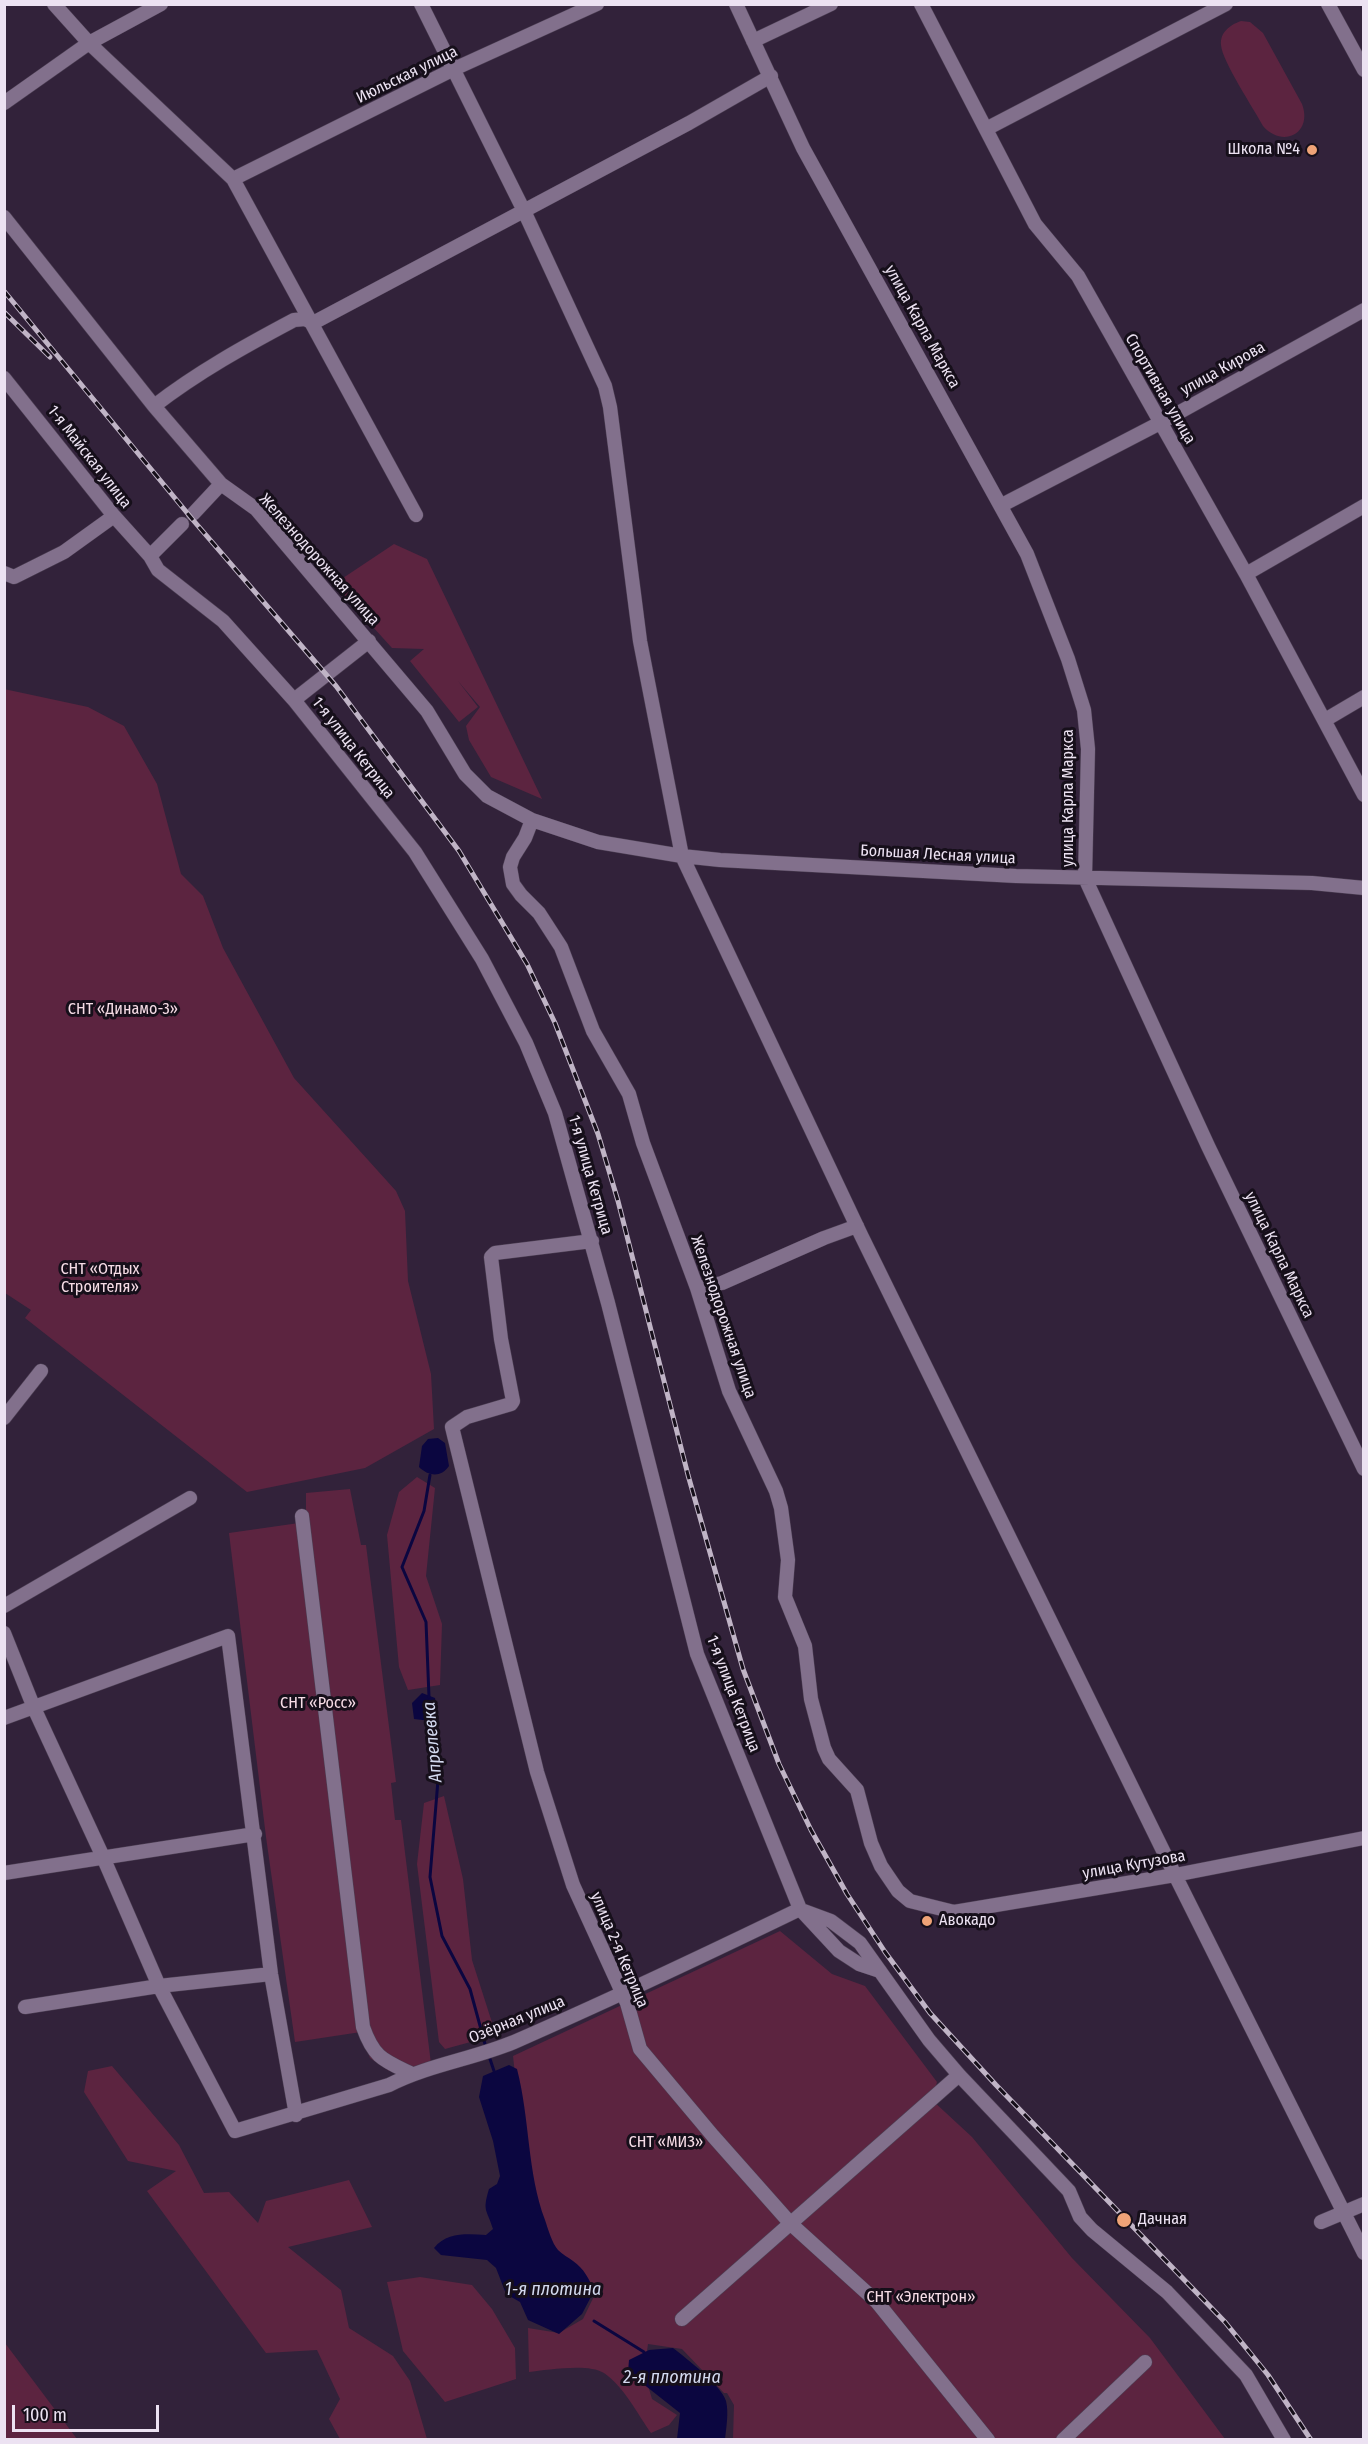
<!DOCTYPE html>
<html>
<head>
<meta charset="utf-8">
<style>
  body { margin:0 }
  #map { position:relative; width:1368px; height:2444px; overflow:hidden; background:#32223a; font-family:"Fira Sans Condensed",sans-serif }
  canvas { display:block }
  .frame { position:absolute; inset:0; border:6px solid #ece2f2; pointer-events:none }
  .scale { position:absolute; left:12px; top:2405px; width:147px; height:27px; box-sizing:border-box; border:3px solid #ece2f2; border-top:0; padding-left:8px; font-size:18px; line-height:21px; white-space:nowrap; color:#ece2f2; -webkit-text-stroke:4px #160f1a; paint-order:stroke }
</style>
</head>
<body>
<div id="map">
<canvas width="1368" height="2444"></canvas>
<div class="frame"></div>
<div class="scale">100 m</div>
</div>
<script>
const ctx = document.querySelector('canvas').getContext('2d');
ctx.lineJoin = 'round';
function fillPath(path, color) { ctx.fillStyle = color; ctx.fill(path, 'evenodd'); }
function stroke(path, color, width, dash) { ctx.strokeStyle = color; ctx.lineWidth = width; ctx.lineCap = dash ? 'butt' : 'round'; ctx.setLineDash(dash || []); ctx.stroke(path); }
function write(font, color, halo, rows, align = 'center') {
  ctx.font = font + ' "Fira Sans Condensed",sans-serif'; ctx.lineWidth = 6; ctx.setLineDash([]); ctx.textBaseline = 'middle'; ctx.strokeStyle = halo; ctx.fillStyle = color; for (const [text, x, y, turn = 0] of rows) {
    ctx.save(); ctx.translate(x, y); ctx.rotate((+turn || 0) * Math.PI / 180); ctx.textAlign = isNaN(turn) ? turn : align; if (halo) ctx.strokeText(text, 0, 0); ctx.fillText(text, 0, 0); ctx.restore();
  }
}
const green = new Path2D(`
  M 1241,21 L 1250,22 L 1263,33 L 1302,104 C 1313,133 1283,149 1263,126 C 1254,109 1222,61 1221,45 C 1220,32 1230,25 1241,21 Z
  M 394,544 L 427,559 L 542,799 L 491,777 L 469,740 L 466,726 L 480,707 L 458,681 L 478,707 L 459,722 L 410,661 L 424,649 L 392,648 L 334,584 Z
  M 4,689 L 88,707 L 124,726 L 157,784 L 181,874 L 203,896 L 223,948 L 294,1078 L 396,1191 L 405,1211 L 408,1281 L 431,1374 L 434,1429 L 365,1468 L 247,1492 L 25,1318 L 31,1310 L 5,1293 Z
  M 417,1477 L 435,1488 L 426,1576 L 442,1624 L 440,1685 L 408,1690 L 399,1667 L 387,1535 L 399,1492 Z
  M 350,1489 L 361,1545 L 366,1545 L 396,1782 L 391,1783 L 395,1820 L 401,1820 L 432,2072 L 389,2071 L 370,2058 L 361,2032 L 295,2042 L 266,1837 L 229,1533 L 306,1522 L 306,1493 Z
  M 444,1796 L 463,1879 L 472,1960 L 496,2035 L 445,2049 L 439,2042 L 417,1864 L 424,1803 Z
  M 780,1931 L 832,1974 L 865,1986 L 937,2082 L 932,2100 L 972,2137 L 1072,2258 L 1150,2338 L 1225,2439 L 733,2439 L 734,2405 L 727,2393 L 724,2393 L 682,2349 L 648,2344 L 644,2372 L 652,2399 L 677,2415 L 669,2425 L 651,2433 C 637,2413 624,2387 604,2373 C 588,2363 547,2370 529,2372 L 528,2328 L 559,2333 L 583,2319 L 598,2288 L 582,2281 L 556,2263 L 528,2192 L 513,2056 Z
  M 112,2066 L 179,2145 L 204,2193 L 229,2192 L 258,2223 L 266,2201 L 349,2180 L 372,2227 L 288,2247 L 341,2290 L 349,2328 L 393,2356 L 410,2381 L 427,2439 L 340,2439 L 329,2419 L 340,2399 L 317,2350 L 266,2353 L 147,2191 L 176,2171 L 128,2161 L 84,2092 L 88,2071 Z
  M 420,2277 L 472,2285 L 492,2309 L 515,2348 L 516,2379 L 445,2402 L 403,2351 L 387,2282 Z
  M 4,2343 L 5,2343 L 77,2439 L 5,2439 Z`);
const water = new Path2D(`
  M 438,1438 L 445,1443 L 449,1466 C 441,1478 428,1476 419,1467 L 422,1446 L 428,1439 Z
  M 422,1693 L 435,1698 L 437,1712 L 431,1721 L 414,1719 L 412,1703 Z
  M 509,2065 L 517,2069 C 530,2119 527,2172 545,2220 C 548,2229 552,2243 558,2250 C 562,2254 569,2258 573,2261 C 584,2269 589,2278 594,2291 L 582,2314 L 559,2334 L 528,2320 L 520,2302 L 506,2294 L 496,2268 L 487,2260 L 441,2255 L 434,2248 C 447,2232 467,2234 486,2235 L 493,2229 C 487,2209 482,2212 489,2189 L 497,2184 L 500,2176 L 493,2141 L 479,2097 L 483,2076 Z
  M 673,2348 C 686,2358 722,2386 726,2401 C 729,2412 726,2429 725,2439 L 677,2439 L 680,2413 L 628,2372 L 629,2360 L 649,2350 Z`);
const stream = new Path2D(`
  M 429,1697 L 426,1622 L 402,1567 L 424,1511 L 430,1475
  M 430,1719 L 438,1780 L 430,1877 L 442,1936 L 470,1989 L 485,2044
  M 490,2059 L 494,2071
  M 594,2321 L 644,2352`);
const minor = new Path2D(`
  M 54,4 L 89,43 L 233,179 L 416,515
  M 421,4 L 524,211 L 605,386 L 610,407 L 640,641 L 682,856 L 861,1235 L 1175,1875 L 1364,2253
  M 736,4 L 803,148 L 1027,554 L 1068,659 L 1084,710 L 1088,749 L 1085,878 L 1208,1146 L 1364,1469
  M 921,4 L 1035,224 L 1078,276 L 1246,574 L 1364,795
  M 1328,4 L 1364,70
  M 753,41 L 831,4
  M 4,103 L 89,43 L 161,4
  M 986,129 L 1226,4
  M 233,179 L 454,69 L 597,4
  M 4,217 L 154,406 L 221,484 L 256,509 L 427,711 L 465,774 L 487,796 L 532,820 L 598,842 L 682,856 L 720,860 L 1016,876 L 1312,883 L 1364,888
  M 4,378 L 114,516 L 150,556 L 158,570 L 223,621 L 294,700 L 415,852 L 482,959 L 526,1043 L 555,1113 L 608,1303 L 697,1654 L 800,1909 L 839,1951 L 859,1964 L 880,1971
  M 154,406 C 198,372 245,346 294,320 L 305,319 L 313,323 L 689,123 L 771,76
  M 1002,505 L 1160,423 L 1364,310
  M 193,514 L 221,484
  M 150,556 L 182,524
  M 4,573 L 14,577 L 64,552 L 114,516
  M 1246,574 L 1364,506
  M 294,700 L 369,641
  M 1325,720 L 1364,697
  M 532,820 L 525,838 L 513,857 L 510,867 L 513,884 L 521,895 L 539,913 L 561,947 L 593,1031 L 629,1094 L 643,1143 L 697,1288 L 729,1391 L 776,1491 L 781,1508 L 788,1560 L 785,1597 L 805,1646 L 811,1699 L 824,1748 L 829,1759 L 857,1790 L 871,1843 L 881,1866 L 898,1891 L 910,1901 L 954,1912 L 1175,1875 L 1364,1838
  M 592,1241 L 495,1253 L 491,1257 L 501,1339 L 513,1401 L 511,1404 L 467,1417 L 452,1427 L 537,1772 L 573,1885 L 627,2003 L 640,2049 L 713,2136 L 791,2224 L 877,2302 L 988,2440
  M 697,1288 L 722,1283 L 824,1238 L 857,1226
  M 4,1418 L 41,1371
  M 302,1516 L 363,2027 C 374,2058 383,2060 412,2074
  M 4,1606 L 190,1498
  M 4,1633 L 34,1708 L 103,1857 L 159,1986 L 235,2131 L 389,2085 C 428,2065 473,2059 514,2042 C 610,2000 705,1955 800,1909
  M 4,1718 L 228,1636 L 271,1974 L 296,2115
  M 4,1873 L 255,1834
  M 804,1911 L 831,1921 L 860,1943 L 929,2040 L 959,2075 L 1069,2191 L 1080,2217 L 1092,2230 L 1167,2292 L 1246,2375 L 1284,2440
  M 25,2007 L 159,1986 L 271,1974
  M 1321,2222 L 1364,2204
  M 682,2319 L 959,2075
  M 1063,2440 L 1145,2362`);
const rail = new Path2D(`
  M 4,291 L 193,520 L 336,686 L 459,851 L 527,964 L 555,1023 L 598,1134 L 618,1201 L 688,1475 L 743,1669 L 779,1764 L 811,1830 L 847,1894 L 885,1952 L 930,2013 L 996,2085 L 1225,2322 L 1268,2375 L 1311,2440
  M 4,312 L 50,357`);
const markers = [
  [1312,150,6,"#efa377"],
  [927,1921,6,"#efa377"],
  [1124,2220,8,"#efa377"]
];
const streetNames = [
  ["Июльская улица",407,75,-26],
  ["улица Карла Маркса",922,327,61],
  ["улица Кирова",1223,369,-29],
  ["Спортивная улица",1160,389,60],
  ["1-я Майская улица",89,457,52],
  ["Железнодорожная улица",319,560,48],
  ["1-я улица Кетрица",353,748,52],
  ["улица Карла Маркса",1069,798,-90],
  ["Большая Лесная улица",938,855,3],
  ["1-я улица Кетрица",590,1175,74],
  ["улица Карла Маркса",1279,1255,64],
  ["Железнодорожная улица",723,1317,71],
  ["1-я улица Кетрица",733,1694,69],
  ["улица Кутузова",1134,1865,-10],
  ["улица 2-я Кетрица",619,1950,67],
  ["Озёрная улица",517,2020,-22]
];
const poiNames = [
  ["Школа №4",1300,150,"right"],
  ["Авокадо",939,1921],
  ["Дачная",1138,2220]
];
const parkNames = [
  ["СНТ «Динамо-3»",123,1010],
  ["СНТ «Отдых",100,1270],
  ["Строителя»",100,1288],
  ["СНТ «Росс»",318,1704],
  ["СНТ «МИЗ»",666,2143],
  ["СНТ «Электрон»",921,2298]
];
const waterNames = [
  ["Апрелевка",433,1742,-95],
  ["1-я плотина",553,2290],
  ["2-я плотина",672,2378]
];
fillPath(green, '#5c2440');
fillPath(water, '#0b0640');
stroke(stream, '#0b0640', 3);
stroke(minor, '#4c3f53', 15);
stroke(minor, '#82708c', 14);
stroke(rail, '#c0b4c6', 5);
stroke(rail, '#160f1a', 3, [9]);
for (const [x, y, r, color] of markers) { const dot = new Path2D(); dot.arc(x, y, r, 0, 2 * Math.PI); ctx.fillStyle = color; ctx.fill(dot); stroke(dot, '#160f1a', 2); }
write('16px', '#ece2f2', '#160f1a', streetNames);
write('16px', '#ece2f2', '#160f1a', poiNames, 'left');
write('16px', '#f6dce6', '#160f1a', parkNames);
write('italic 18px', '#d3d9ef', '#160f1a', waterNames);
</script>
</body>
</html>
